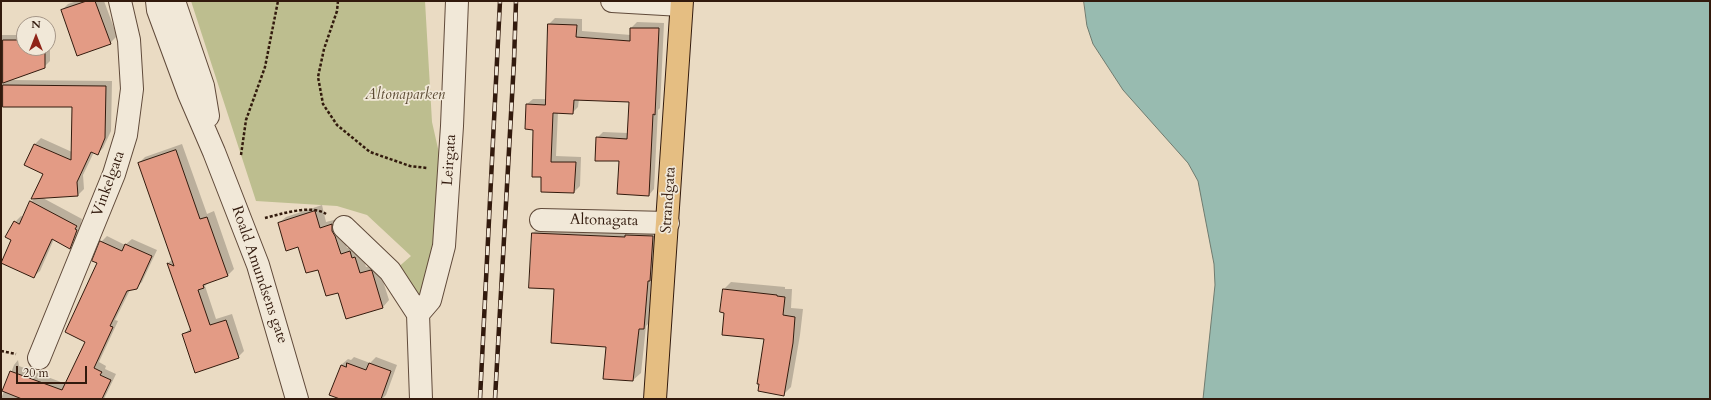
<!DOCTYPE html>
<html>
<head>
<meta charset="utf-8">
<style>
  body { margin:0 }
  #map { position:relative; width:1711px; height:400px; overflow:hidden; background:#eadbc3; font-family:Cardo,serif }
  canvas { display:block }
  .frame { position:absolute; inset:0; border:2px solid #321a0d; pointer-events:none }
  .north { position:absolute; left:16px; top:16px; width:40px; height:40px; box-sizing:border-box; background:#f1e8d8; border:1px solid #a59687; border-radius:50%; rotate:0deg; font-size:11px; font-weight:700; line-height:16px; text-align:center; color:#321a0d }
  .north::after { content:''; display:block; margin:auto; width:14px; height:18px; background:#8f2418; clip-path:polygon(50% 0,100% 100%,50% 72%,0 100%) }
  .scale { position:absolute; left:16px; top:366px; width:71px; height:18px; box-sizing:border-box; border:2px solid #321a0d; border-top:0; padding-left:5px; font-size:12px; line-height:14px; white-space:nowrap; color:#321a0d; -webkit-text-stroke:3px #f1e8d8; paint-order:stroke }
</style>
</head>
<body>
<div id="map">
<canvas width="1711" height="400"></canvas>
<div class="frame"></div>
<div class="north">N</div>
<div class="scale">20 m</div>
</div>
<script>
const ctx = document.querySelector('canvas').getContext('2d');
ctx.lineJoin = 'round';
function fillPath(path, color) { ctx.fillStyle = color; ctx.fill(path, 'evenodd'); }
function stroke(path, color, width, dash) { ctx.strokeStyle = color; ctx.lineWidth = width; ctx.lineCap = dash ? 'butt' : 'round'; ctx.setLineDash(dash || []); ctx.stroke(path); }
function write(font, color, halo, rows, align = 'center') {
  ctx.font = font + ' Cardo,serif'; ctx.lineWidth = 3.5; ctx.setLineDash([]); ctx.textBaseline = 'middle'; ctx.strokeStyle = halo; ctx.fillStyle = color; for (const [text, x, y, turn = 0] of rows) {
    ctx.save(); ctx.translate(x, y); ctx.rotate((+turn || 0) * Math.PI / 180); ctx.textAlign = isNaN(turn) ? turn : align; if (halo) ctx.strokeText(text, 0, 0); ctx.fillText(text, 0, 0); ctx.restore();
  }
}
const green = new Path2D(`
  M 191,1 L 425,1 L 432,122 L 444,175 L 426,290 L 414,296 L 395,270 L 411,256 L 367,215 L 337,206 L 256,201 Z`);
const water = new Path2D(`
  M 1084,1 L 1710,1 L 1710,399 L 1203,399 L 1215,285 L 1214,264 L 1198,181 L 1188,163 L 1123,90 L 1093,44 L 1087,26 Z`);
const shadow = new Path2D(`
  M 77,1 L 104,1 L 117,36 L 110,43 L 62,10 L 68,4 Z
  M 555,18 L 582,19 L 582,31 L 631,35 L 631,28 L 637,22 L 664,23 L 660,108 L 658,110 L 654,189 L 649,195 L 620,160 L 597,138 L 603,132 L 628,133 L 630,101 L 579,99 L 578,107 L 572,113 L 558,112 L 556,156 L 581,157 L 580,186 L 574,192 L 542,176 L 534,129 L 527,104 L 533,99 L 546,99 L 549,24 Z
  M 1,35 L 24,35 L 24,48 L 48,48 L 48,35 L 50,35 L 50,61 L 44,67 L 10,80 L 112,81 L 111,131 L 103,148 L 97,154 L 94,152 L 83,175 L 84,189 L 78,195 L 41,197 L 82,219 L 81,223 L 83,224 L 76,241 L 70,248 L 54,239 L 40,271 L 33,277 L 13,240 L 15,222 L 21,216 L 24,217 L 31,202 L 35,198 L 44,174 L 25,165 L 35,144 L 41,138 L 72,152 L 73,106 L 1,106 Z
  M 182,144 L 207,214 L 214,211 L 234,269 L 228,275 L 209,282 L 205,286 L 216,319 L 232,314 L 244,351 L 238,357 L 184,334 L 191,328 L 168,263 L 173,259 L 139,163 L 145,157 Z
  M 322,205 L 326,222 L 338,219 L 347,248 L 356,246 L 361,251 L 366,267 L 378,265 L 389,300 L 383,307 L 346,318 L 339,291 L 279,223 L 286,217 Z
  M 541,226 L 660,229 L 651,321 L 646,326 L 641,373 L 633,380 L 607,346 L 555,288 L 533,233 Z
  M 107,236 L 125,245 L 132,239 L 157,250 L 142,282 L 136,288 L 130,290 L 115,320 L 118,321 L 99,362 L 106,366 L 105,369 L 116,374 L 104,399 L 1,399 L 14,365 L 18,360 L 19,366 L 66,384 L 86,341 L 101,242 Z
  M 731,282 L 785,287 L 785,289 L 792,289 L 791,308 L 803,309 L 800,335 L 791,387 L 783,395 L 766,338 L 725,312 L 724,289 Z
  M 354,357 L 370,363 L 376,357 L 397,365 L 386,395 L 382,399 L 342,399 L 341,365 L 348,359 L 351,360 Z`);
const building = new Path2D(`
  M 87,1 L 95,1 L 111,44 L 77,56 L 61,10 Z
  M 548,24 L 577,25 L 576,37 L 630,41 L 630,28 L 659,28 L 655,115 L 653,114 L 649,196 L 617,194 L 619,161 L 595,161 L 596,137 L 627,139 L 629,102 L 574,100 L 573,114 L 553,113 L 551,162 L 576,162 L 574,193 L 541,192 L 541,177 L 532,177 L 533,130 L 525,129 L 526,104 L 545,105 Z
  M 3,40 L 24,40 L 24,48 L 45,48 L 45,68 L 3,83 Z
  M 3,85 L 106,86 L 105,138 L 98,155 L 91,152 L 77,182 L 78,196 L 31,199 L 43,174 L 24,165 L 34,144 L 71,160 L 72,107 L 3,107 Z
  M 176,150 L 200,219 L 207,217 L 228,276 L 203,285 L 204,288 L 198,290 L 210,325 L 226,320 L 239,358 L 195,373 L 182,334 L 191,331 L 167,263 L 174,266 L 138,163 Z
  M 30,201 L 77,226 L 75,229 L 77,230 L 70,249 L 52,239 L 34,278 L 1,263 L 11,240 L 5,237 L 14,221 L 19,224 Z
  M 315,211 L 320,228 L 332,224 L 332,231 L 335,236 L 341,254 L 350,251 L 352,258 L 355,257 L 360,273 L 371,270 L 372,271 L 383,308 L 346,319 L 338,293 L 326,296 L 318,270 L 306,273 L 298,247 L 286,251 L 278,223 Z
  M 532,233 L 625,237 L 625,235 L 653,236 L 650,281 L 648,281 L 644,329 L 639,329 L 633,381 L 603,379 L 606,347 L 551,343 L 554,289 L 529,288 Z
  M 100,241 L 122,251 L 125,244 L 152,256 L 137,289 L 127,291 L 110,326 L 113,327 L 94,368 L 102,372 L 100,375 L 111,380 L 102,399 L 22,399 L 2,391 L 10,371 L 62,390 L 85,342 L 65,332 L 97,263 L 92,261 Z
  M 723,289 L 777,295 L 777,296 L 785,297 L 783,315 L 795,317 L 793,343 L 784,396 L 758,391 L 759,384 L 757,384 L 764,339 L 722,335 L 724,313 L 720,312 Z
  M 347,363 L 366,370 L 369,363 L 391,371 L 381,399 L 340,399 L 329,395 L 341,365 L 346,367 Z`);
const path = new Path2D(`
  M 338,1 L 337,11 L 324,49 L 318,77 L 323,104 L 337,125 L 370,152 L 410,166 L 427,168
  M 241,155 L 246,120 L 265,67 L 278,1
  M 265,218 C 281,214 312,204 326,214
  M 1,351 L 16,354`);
const minor = new Path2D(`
  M 157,1 L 158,10 L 189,94 L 214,152 L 258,265 L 297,399
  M 174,1 L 203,86 L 208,116
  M 612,1 L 681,5
  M 541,220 L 668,223
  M 344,227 L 390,271 L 418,314 L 421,399
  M 418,314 L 430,300 L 444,246 L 452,126 L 457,1
  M 39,358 L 114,174 L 126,135 L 132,89 L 129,40 L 120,1`);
const major = new Path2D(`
  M 655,399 L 682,1`);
const rail = new Path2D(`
  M 480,399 L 500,1
  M 495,399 L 514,61 L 516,1`);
const parkNames = [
  ["Altonaparken",405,96]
];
const streetNames = [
  ["Leirgata",450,160,-86],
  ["Vinkelgata",109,184,-70],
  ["Strandgata",669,200,-86],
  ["Altonagata",604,221,1],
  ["Roald Amundsens gate",259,275,71]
];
fillPath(green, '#bdbe8f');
fillPath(water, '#98bbb0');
stroke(water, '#6f7b6f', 1);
fillPath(shadow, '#0003');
fillPath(building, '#e39b85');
stroke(building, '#321a0d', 1);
stroke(minor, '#604a3a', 24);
stroke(major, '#321a0d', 24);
stroke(path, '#321a0d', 2.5, [3, 2]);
stroke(minor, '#f1e8d8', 22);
stroke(major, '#e5be82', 22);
stroke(rail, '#321a0d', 4.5);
stroke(rail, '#f1e8d8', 3, [9]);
write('italic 15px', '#5c4b34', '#f1e8d8', parkNames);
write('15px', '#321a0d', '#f1e8d8', streetNames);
</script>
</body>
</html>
